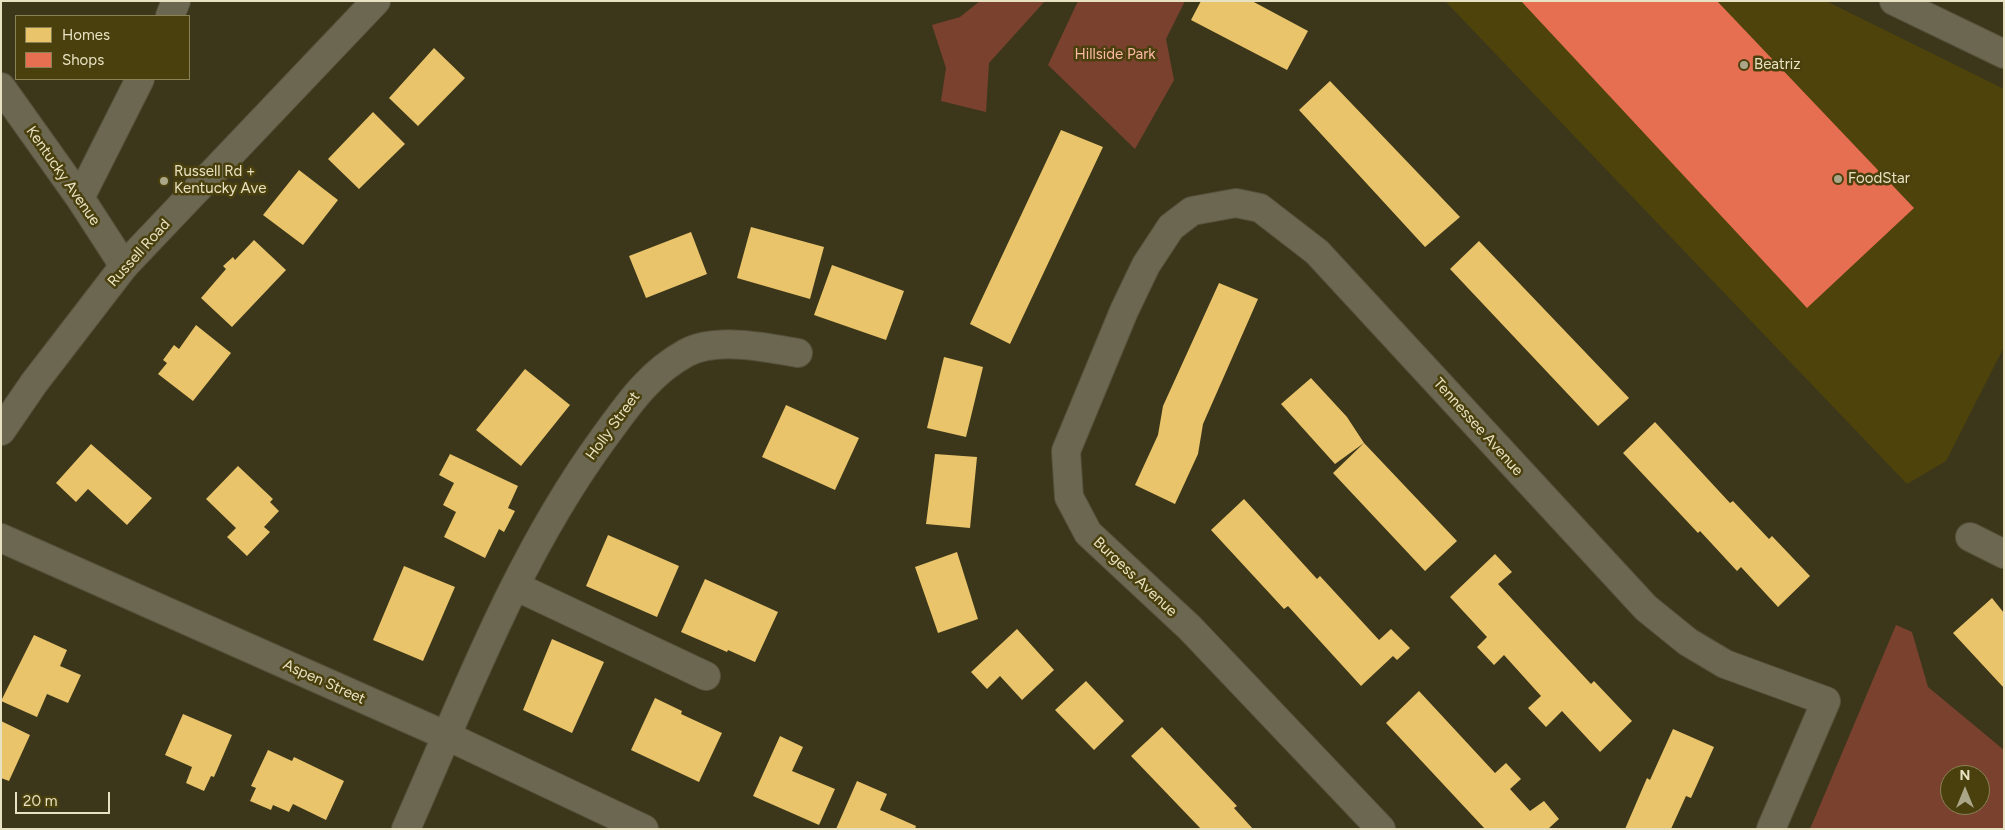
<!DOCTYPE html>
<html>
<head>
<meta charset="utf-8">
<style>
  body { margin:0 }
  #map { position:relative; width:2005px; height:830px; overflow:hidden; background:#3c371b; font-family:Figtree,sans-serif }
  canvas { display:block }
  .frame { position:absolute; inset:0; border:2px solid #e9e2c2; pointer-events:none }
  .legend { position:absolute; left:15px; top:15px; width:175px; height:65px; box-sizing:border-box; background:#4a400d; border:1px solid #8a8155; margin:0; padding:6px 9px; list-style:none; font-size:15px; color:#e9e2c2 }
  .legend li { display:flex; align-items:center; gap:10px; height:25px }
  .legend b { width:25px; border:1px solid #8a8155 }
  .north { position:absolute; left:1940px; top:765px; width:50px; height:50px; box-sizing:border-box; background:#4a400d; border:1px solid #8a8155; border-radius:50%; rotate:0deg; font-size:14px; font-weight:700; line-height:20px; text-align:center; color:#e9e2c2 }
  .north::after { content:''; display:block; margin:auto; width:18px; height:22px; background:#aca688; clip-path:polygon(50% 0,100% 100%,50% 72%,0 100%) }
  .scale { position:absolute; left:15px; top:792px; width:95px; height:22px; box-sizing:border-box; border:2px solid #e9e2c2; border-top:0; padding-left:6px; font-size:15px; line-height:18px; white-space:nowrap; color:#e9e2c2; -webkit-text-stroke:4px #4a400d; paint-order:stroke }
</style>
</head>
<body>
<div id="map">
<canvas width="2005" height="830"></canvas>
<div class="frame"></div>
<ul class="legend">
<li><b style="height:14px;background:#e9c46a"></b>Homes</li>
<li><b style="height:14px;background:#e76f51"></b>Shops</li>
</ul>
<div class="north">N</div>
<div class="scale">20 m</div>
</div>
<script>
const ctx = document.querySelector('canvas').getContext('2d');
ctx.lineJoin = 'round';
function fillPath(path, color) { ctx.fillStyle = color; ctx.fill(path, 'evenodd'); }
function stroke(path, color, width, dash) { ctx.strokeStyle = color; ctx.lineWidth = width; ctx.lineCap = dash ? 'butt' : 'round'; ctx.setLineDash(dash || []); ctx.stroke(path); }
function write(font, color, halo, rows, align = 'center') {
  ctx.font = font + ' Figtree,sans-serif'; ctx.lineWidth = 5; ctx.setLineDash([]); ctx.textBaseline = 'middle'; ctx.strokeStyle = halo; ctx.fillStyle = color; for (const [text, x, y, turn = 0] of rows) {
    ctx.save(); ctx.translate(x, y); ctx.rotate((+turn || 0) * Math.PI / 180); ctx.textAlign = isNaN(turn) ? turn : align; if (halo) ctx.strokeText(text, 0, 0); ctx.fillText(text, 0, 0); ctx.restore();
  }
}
const built = new Path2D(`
  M 1445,1 L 1826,1 L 2004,89 L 2004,347 L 1946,461 L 1907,484 Z`);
const green = new Path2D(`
  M 980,1 L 1045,1 L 989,63 L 986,112 L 941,101 L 946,68 L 932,25 L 960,17 Z
  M 1078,1 L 1185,1 L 1166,39 L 1174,80 L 1135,149 L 1048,65 Z
  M 1896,625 L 1912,632 L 1928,687 L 2004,750 L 2004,829 L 1810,829 ZM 1950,775 L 1980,775 L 1980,805 L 1950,805 Z`);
const homes = new Path2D(`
  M 1201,1 L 1252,1 L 1308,31 L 1287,70 L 1191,20 Z
  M 434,48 L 465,78 L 418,126 L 389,98 Z
  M 1330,81 L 1460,217 L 1425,247 L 1299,110 Z
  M 373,112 L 405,144 L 359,189 L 328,159 Z
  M 1061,130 L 1103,147 L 1010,344 L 970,324 Z
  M 299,170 L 338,200 L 303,245 L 263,215 Z
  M 751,227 L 824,247 L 810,299 L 737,278 Z
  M 691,232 L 707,274 L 646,298 L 629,256 Z
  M 254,240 L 286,270 L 232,327 L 201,298 L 226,269 L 223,266 L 233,257 L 235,260 Z
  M 1479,241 L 1629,398 L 1598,426 L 1450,269 Z
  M 832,265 L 904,291 L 886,340 L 814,315 Z
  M 1219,283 L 1258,299 L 1203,424 L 1198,454 L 1175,504 L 1135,485 L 1158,435 L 1163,406 Z
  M 196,325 L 231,353 L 193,401 L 158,374 L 167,363 L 163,360 L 174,345 L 179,349 Z
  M 944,357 L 983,367 L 966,437 L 927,428 Z
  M 525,369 L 570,405 L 521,466 L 476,430 Z
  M 1311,378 L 1347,417 L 1364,443 L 1335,464 L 1281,404 Z
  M 786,405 L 859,438 L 835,490 L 762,457 Z
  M 1655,422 L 1730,503 L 1733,501 L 1769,539 L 1772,536 L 1810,576 L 1778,607 L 1741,567 L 1737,571 L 1700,531 L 1698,533 L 1623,453 Z
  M 1364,443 L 1457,541 L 1425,571 L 1333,473 Z
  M 91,444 L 152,498 L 127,525 L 88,489 L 76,502 L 56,483 Z
  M 450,454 L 518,486 L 508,508 L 515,511 L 504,532 L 499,529 L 485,558 L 444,537 L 456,512 L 443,505 L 454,483 L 439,475 Z
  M 935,454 L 977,457 L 970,528 L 926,524 Z
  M 238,466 L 273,499 L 270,502 L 279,511 L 264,527 L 270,532 L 247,556 L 227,537 L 236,528 L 206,499 Z
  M 1244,499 L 1317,579 L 1320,576 L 1379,640 L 1391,629 L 1410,648 L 1397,660 L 1393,656 L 1361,686 L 1288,606 L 1284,609 L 1211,530 Z
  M 608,535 L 679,566 L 657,617 L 586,586 Z
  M 957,552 L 978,619 L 938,633 L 915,567 Z
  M 1495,554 L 1512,572 L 1498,584 L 1591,684 L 1594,681 L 1632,721 L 1600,752 L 1562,711 L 1546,727 L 1528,708 L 1541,696 L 1504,655 L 1494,665 L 1477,647 L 1487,637 L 1450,597 Z
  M 404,566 L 455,587 L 423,661 L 373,640 Z
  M 705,579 L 778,612 L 755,662 L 728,650 L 727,652 L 681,632 Z
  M 1992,598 L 2004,613 L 2004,688 L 1953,633 Z
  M 1017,629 L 1054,670 L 1022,700 L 1000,676 L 987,689 L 971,672 Z
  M 34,635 L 67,650 L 60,666 L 81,675 L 68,703 L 47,694 L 37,717 L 1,701 Z
  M 552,639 L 604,662 L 572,733 L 523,710 Z
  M 1086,681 L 1124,721 L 1094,750 L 1055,710 Z
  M 1419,691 L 1495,773 L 1506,763 L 1521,779 L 1510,789 L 1530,811 L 1544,801 L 1559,819 L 1548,829 L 1485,829 L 1386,723 Z
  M 655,698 L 682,711 L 681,714 L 722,733 L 699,782 L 631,750 Z
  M 183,714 L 232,735 L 214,777 L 211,776 L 204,791 L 186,783 L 192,767 L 165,755 Z
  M 1,721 L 30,735 L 9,781 L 1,778 Z
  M 1162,727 L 1237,806 L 1234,808 L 1253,829 L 1201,829 L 1131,756 Z
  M 1673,729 L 1714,747 L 1691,798 L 1686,796 L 1671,829 L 1625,829 L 1647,778 L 1650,780 Z
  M 780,736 L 803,747 L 792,771 L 835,789 L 819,825 L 753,796 Z
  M 268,750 L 292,761 L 294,757 L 344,781 L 326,820 L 293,804 L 289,812 L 273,805 L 271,810 L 250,801 L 256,788 L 251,786 Z
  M 857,781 L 887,794 L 880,810 L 916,826 L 915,829 L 836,829 Z`);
const shops = new Path2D(`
  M 1521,1 L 1717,1 L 1914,208 L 1807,308 Z`);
const street = new Path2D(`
  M 170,16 L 176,1
  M 1,87 L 80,198 L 124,266
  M 80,198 L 140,79
  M 1970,537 L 2004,554
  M 1,538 L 447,736 L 644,829
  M 515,586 L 706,676
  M 406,829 C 465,696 517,557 603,439 C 627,406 649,373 686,353 C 716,337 766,347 798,353
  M 1381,829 L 1190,628 L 1088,533 L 1069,497 L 1066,451 L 1124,311 L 1146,265 L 1171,227 L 1192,211 L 1236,203 L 1260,208 L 1317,252 L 1646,608 L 1688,642 L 1725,664 L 1826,701 L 1771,829`);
const secondary = new Path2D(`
  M 1894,1 L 2004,54
  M 1,431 L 34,383 L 124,266 L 376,1`);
const markers = [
  [1744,65,5,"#aca688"],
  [1838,179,5,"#aca688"],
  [164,181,5,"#aca688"]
];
const parkNames = [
  ["Hillside Park",1115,55]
];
const poiNames = [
  ["Beatriz",1754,65],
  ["Russell Rd +",174,172],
  ["Kentucky Ave",174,189],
  ["FoodStar",1848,179]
];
const streetNames = [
  ["Kentucky Avenue",63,176,55],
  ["Russell Road",139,253,-48],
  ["Holly Street",613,426,-54],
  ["Tennessee Avenue",1478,427,48],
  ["Burgess Avenue",1135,577,43],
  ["Aspen Street",324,682,24]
];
fillPath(built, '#4e430b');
fillPath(green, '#7a422e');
fillPath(homes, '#e9c46a');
fillPath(shops, '#e76f51');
stroke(street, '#56523c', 30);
stroke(secondary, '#56523c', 30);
stroke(street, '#6c6750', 28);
stroke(secondary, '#6c6750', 28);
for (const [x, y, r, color] of markers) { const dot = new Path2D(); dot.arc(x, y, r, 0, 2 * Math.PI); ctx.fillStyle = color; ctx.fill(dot); stroke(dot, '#4a400d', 2); }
write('15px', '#fcb9a5', '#4a400d', parkNames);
write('15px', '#e9e2c2', '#4a400d', poiNames, 'left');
write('15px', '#e9e2c2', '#4a400d', streetNames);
</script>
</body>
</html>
